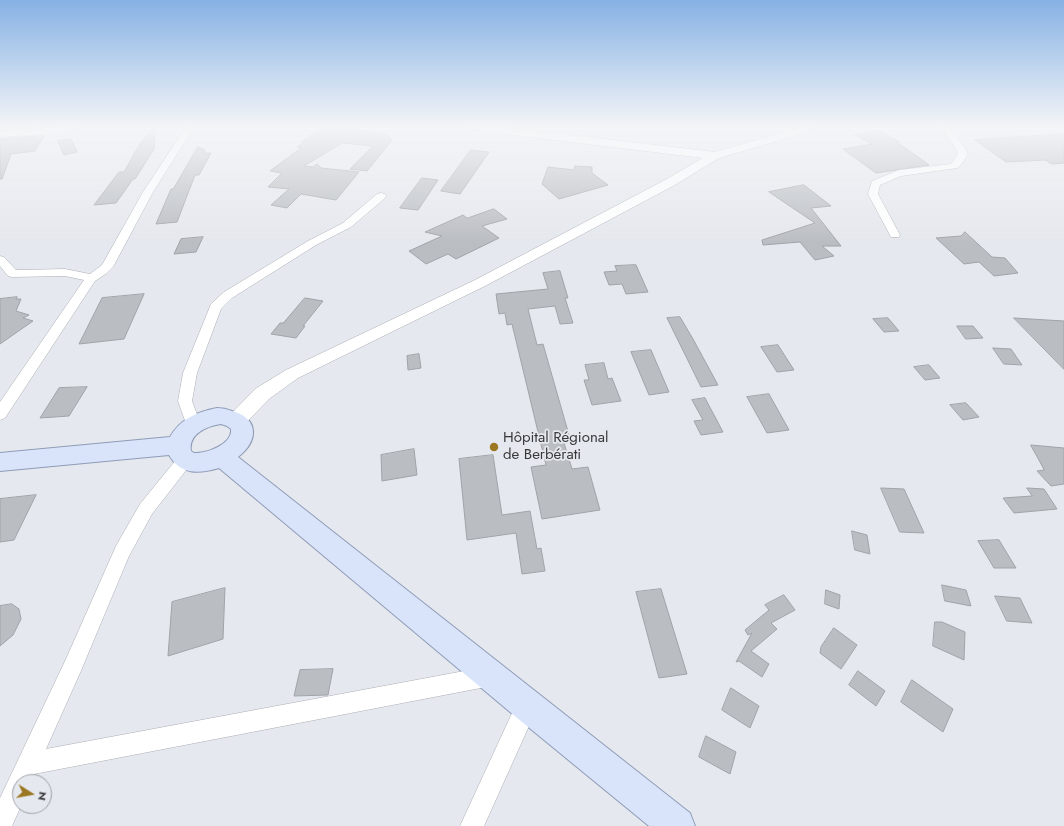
<!DOCTYPE html>
<html>
<head>
<meta charset="utf-8">
<style>
  body { margin:0 }
  #map { position:relative; width:1064px; height:826px; overflow:hidden; background:#e5e8ee; font-family:Jost,sans-serif }
  canvas { display:block }
  .north { position:absolute; left:12px; top:774px; width:40px; height:40px; box-sizing:border-box; background:#e5e8ee; border:1px solid #9fa2a6; border-radius:50%; rotate:101deg; font-size:11px; font-weight:700; line-height:16px; text-align:center; color:#36383a }
  .north::after { content:''; display:block; margin:auto; width:14px; height:18px; background:#9b7722; clip-path:polygon(50% 0,100% 100%,50% 72%,0 100%) }
</style>
</head>
<body>
<div id="map">
<canvas width="1064" height="826"></canvas>
<div class="north">N</div>
</div>
<script>
const ctx = document.querySelector('canvas').getContext('2d');
ctx.lineJoin = 'round';
function fillPath(path, color) { ctx.fillStyle = color; ctx.fill(path, 'evenodd'); }
function stroke(path, color, width, dash) { ctx.strokeStyle = color; ctx.lineWidth = width; ctx.lineCap = dash ? 'butt' : 'round'; ctx.setLineDash(dash || []); ctx.stroke(path); }
function write(font, color, halo, rows, align = 'center') {
  ctx.font = font + ' Jost,sans-serif'; ctx.lineWidth = 3.5; ctx.setLineDash([]); ctx.textBaseline = 'middle'; ctx.strokeStyle = halo; ctx.fillStyle = color; for (const [text, x, y, turn = 0] of rows) {
    ctx.save(); ctx.translate(x, y); ctx.rotate((+turn || 0) * Math.PI / 180); ctx.textAlign = isNaN(turn) ? turn : align; if (halo) ctx.strokeText(text, 0, 0); ctx.fillText(text, 0, 0); ctx.restore();
  }
}
const building = new Path2D(`
  M 154,127 L 155,127 L 154,149 L 135,179 L 133,179 L 116,203 L 94,205 L 119,172 L 124,172 L 141,142 Z
  M 322,127 L 342,127 L 385,134 L 389,135 L 388,136 L 392,140 L 367,171 L 350,169 L 373,146 L 342,143 L 304,166 L 313,167 L 317,164 L 321,168 L 359,172 L 336,200 L 301,194 L 287,208 L 271,205 L 289,189 L 268,187 L 282,173 L 270,171 L 301,148 L 297,147 L 304,142 L 302,142 Z
  M 879,130 L 899,142 L 897,142 L 929,165 L 876,173 L 843,149 L 872,144 L 855,135 Z
  M 1064,134 L 1064,163 L 1052,164 L 1045,160 L 1006,162 L 975,140 Z
  M 44,136 L 35,151 L 11,154 L 2,179 L 0,179 L 0,139 Z
  M 71,139 L 77,152 L 64,155 L 58,141 Z
  M 198,147 L 205,150 L 204,153 L 211,153 L 199,175 L 195,175 L 177,222 L 156,224 L 171,189 L 173,189 Z
  M 471,150 L 489,152 L 460,194 L 441,191 Z
  M 575,166 L 592,167 L 592,173 L 608,185 L 559,199 L 542,184 L 548,167 L 574,170 Z
  M 422,178 L 438,180 L 418,210 L 400,208 Z
  M 804,185 L 831,206 L 811,208 L 841,246 L 822,246 L 834,256 L 815,260 L 800,242 L 763,245 L 762,240 L 815,223 L 769,192 Z
  M 494,209 L 507,219 L 482,226 L 499,238 L 456,259 L 448,254 L 426,264 L 409,251 L 442,236 L 425,232 L 463,215 L 467,218 Z
  M 965,232 L 992,257 L 1005,258 L 1018,273 L 994,276 L 979,262 L 964,264 L 936,238 L 961,236 Z
  M 203,237 L 196,252 L 174,254 L 181,239 Z
  M 636,265 L 648,292 L 626,294 L 622,284 L 609,285 L 604,272 L 617,271 L 615,266 Z
  M 560,271 L 568,298 L 565,298 L 573,323 L 560,324 L 555,306 L 528,309 L 537,345 L 543,344 L 571,442 L 564,443 L 572,469 L 588,467 L 600,510 L 542,519 L 531,467 L 546,465 L 512,324 L 507,325 L 505,313 L 499,314 L 496,294 L 548,289 L 543,273 Z
  M 144,294 L 124,339 L 79,344 L 102,298 Z
  M 17,297 L 16,299 L 21,299 L 16,311 L 29,315 L 23,318 L 33,321 L 0,344 L 0,299 Z
  M 305,298 L 323,301 L 303,326 L 305,326 L 296,338 L 271,334 L 280,323 L 283,323 Z
  M 680,317 L 693,339 L 718,385 L 701,387 L 667,318 Z
  M 888,318 L 899,331 L 884,332 L 873,319 Z
  M 1014,318 L 1064,321 L 1064,369 Z
  M 957,326 L 973,326 L 983,338 L 966,339 Z
  M 778,345 L 794,370 L 777,372 L 761,347 Z
  M 993,348 L 1011,349 L 1022,365 L 1004,364 Z
  M 651,350 L 669,392 L 649,395 L 631,352 Z
  M 419,354 L 421,368 L 408,370 L 407,356 Z
  M 604,363 L 608,379 L 612,378 L 621,401 L 592,405 L 584,380 L 589,380 L 585,365 Z
  M 929,365 L 940,378 L 925,380 L 914,367 Z
  M 87,387 L 69,416 L 40,418 L 59,388 Z
  M 769,394 L 789,430 L 767,433 L 747,397 Z
  M 705,398 L 723,432 L 701,435 L 694,421 L 703,420 L 692,400 Z
  M 966,403 L 979,417 L 963,420 L 950,405 Z
  M 1031,445 L 1064,448 L 1064,484 L 1051,486 L 1037,471 L 1044,470 Z
  M 414,449 L 417,475 L 382,481 L 381,455 Z
  M 493,455 L 502,515 L 530,511 L 537,549 L 541,548 L 545,571 L 522,574 L 516,533 L 467,540 L 459,459 Z
  M 881,488 L 904,489 L 924,533 L 900,532 Z
  M 1027,488 L 1044,489 L 1057,509 L 1014,513 L 1003,498 L 1032,496 Z
  M 36,495 L 14,540 L 0,542 L 0,499 Z
  M 852,531 L 867,535 L 870,554 L 855,550 Z
  M 999,540 L 1016,568 L 994,568 L 978,541 Z
  M 942,585 L 966,590 L 971,606 L 945,601 Z
  M 225,588 L 223,639 L 168,656 L 172,602 Z
  M 661,589 L 687,674 L 659,678 L 636,592 Z
  M 826,590 L 840,595 L 839,609 L 825,604 Z
  M 784,595 L 795,610 L 771,623 L 777,629 L 751,651 L 769,664 L 762,677 L 739,661 L 736,662 L 752,633 L 748,635 L 745,630 L 769,610 L 765,605 Z
  M 995,596 L 1020,598 L 1032,623 L 1007,621 Z
  M 12,604 L 19,609 L 21,619 L 13,635 L 0,646 L 0,606 Z
  M 935,622 L 942,622 L 965,632 L 964,660 L 933,646 Z
  M 834,628 L 857,645 L 841,669 L 820,653 L 821,647 Z
  M 333,669 L 328,695 L 294,696 L 300,670 Z
  M 858,671 L 885,691 L 876,706 L 849,685 Z
  M 912,680 L 953,709 L 943,732 L 901,702 Z
  M 731,688 L 759,706 L 750,728 L 722,710 Z
  M 706,736 L 736,752 L 730,774 L 699,757 Z`);
const minor = new Path2D(`
  M 60,127 L 77,127 L 76,129 L 59,133 L 0,137 L 0,131 Z
  M 186,127 L 194,127 L 153,192 L 113,267 L 107,273 L 95,281 L 5,418 L 0,420 L 0,402 L 84,280 L 65,276 L 12,277 L 8,276 L 0,266 L 0,256 L 4,257 L 16,270 L 19,270 L 65,269 L 90,274 L 102,265 L 143,192 Z
  M 941,127 L 949,127 L 964,147 L 968,154 L 961,165 L 957,168 L 901,176 L 880,185 L 878,194 L 900,235 L 899,237 L 891,237 L 868,194 L 872,181 L 899,170 L 951,164 L 958,154 L 957,150 Z
  M 381,193 L 385,194 L 386,196 L 385,198 L 351,227 L 316,245 L 232,298 L 221,309 L 197,373 L 192,401 L 201,425 L 198,429 L 193,431 L 188,429 L 178,401 L 183,373 L 211,304 L 224,292 L 308,241 L 343,223 L 377,194 Z
  M 186,454 L 192,455 L 194,460 L 152,514 L 129,556 L 80,673 L 46,749 L 491,666 L 498,669 L 501,676 L 498,683 L 491,686 L 34,774 L 31,782 L 20,782 L 21,806 L 12,826 L 0,826 L 0,798 L 66,659 L 116,546 L 140,504 L 180,455 Z
  M 527,695 L 535,698 L 538,706 L 484,826 L 460,826 L 519,698 Z`);
const tertiary = new Path2D(`
  M 468,127 L 502,127 L 715,152 L 801,127 L 818,127 L 817,129 L 719,158 L 673,186 L 485,286 L 298,378 L 269,399 L 244,425 L 237,427 L 230,425 L 227,420 L 230,415 L 255,389 L 286,370 L 475,280 L 665,180 L 703,158 L 473,130 Z`);
const primary = new Path2D(`
  M 217,408 C 222,408 227,409 232,411 C 259,418 259,441 238,457 L 690,813 L 695,826 L 649,826 L 516,717 L 219,468 C 199,474 180,475 169,455 L 0,471 L 0,453 L 170,437 C 180,419 197,412 217,408 ZM 221,424 L 227,426 L 231,429 C 233,444 206,454 194,453 L 191,451 C 188,434 207,426 221,424 Z`);
const markers = [
  [494,447,5,"#9b7722"]
];
const poiNames = [
  ["Hôpital Régional",503,438],
  ["de Berbérati",503,455]
];
fillPath(building, '#babdc2');
stroke(building, '#a0a3a8', 1);
stroke(minor, '#abaeb4', 1);
stroke(tertiary, '#abaeb4', 1);
stroke(primary, '#8f9cb6', 2);
fillPath(minor, '#fff');
fillPath(tertiary, '#fff');
fillPath(primary, '#d9e4fb');
const sky = ctx.createLinearGradient(0, 0, 0, 243);
sky.addColorStop(0, '#86b1e4');
sky.addColorStop(0.52, '#f3f5f7');
sky.addColorStop(1, '#f3f5f700');
ctx.fillStyle = sky;
ctx.fillRect(0, 0, 1064, 243);
for (const [x, y, r, color] of markers) { const dot = new Path2D(); dot.arc(x, y, r, 0, 2 * Math.PI); ctx.fillStyle = color; ctx.fill(dot); stroke(dot, '#e5e8ee', 1.5); }
write('15px', '#36383a', '#e5e8ee', poiNames, 'left');
</script>
</body>
</html>
